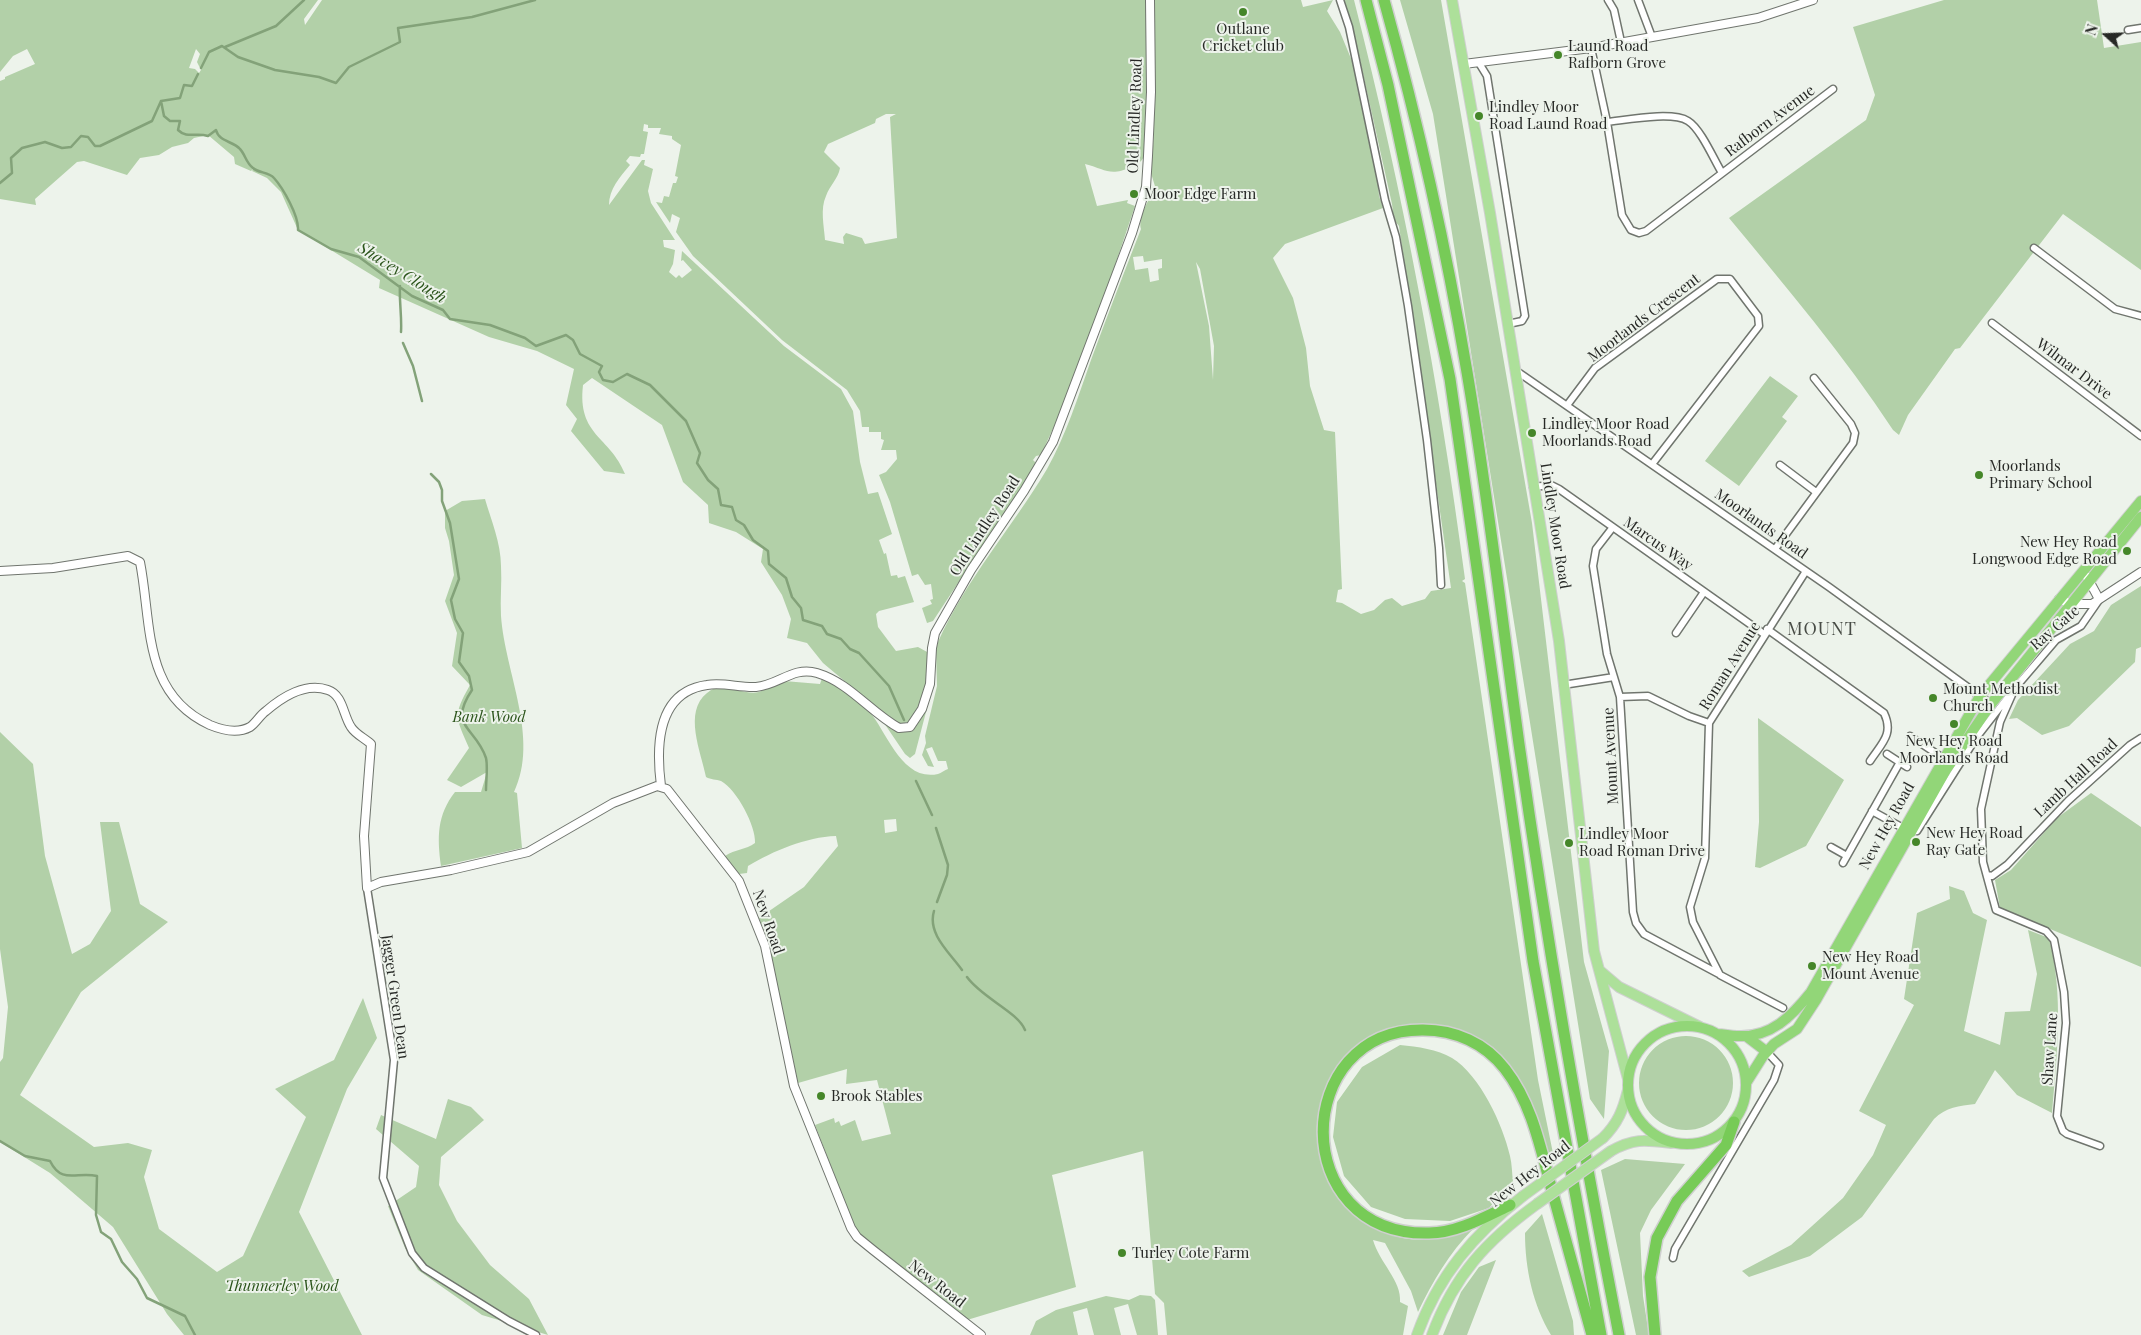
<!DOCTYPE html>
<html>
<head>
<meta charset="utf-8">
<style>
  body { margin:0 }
  #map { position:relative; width:2141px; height:1335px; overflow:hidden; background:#edf3eb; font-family:"Playfair Display",serif }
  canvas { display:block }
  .north { position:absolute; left:2081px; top:10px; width:50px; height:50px; -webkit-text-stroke:4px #edf3eb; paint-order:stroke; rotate:290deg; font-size:14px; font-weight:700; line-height:20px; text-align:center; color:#272926 }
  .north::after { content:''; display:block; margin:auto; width:18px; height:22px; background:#272926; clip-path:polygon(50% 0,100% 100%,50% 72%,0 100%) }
</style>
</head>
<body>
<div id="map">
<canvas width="2141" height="1335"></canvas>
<div class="north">N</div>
</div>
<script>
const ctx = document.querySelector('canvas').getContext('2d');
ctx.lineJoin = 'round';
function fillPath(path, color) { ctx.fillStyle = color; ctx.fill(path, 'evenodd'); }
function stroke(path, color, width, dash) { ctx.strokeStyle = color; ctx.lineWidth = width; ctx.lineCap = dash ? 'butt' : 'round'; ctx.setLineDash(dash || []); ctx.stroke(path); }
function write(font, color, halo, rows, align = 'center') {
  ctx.font = font + ' "Playfair Display",serif'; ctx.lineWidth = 4; ctx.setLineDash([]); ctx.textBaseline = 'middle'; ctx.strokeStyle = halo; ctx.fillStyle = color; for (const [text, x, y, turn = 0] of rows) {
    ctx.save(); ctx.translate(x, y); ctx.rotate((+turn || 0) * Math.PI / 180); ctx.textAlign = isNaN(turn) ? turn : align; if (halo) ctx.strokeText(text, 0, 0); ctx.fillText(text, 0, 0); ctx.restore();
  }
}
const green = new Path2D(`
  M 0,0 L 318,0 L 304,19 L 305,25 L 322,0 L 1147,0 L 1148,89 L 1144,157 C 1140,163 1138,164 1131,167 C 1110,177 1105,169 1085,164 L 1097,206 L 1128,200 L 1127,203 L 1135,206 C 1107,289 1079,375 1041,455 L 1036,456 L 1033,460 L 1036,463 L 1024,483 L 933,621 L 927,623 L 922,608 L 932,604 L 930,600 L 933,599 L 931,584 L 925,585 L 918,574 L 912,576 L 890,502 L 879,475 L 886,472 L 897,459 L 896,450 L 881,450 L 884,440 L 881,439 L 881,432 L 869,432 L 869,427 L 862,427 L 860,411 L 847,390 L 782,340 L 693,256 L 676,232 L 680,218 L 672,214 L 670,223 L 656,202 L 662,203 L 664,196 L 669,197 L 673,183 L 676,183 L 678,177 L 675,176 L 681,145 L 672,139 L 672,136 L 659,134 L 661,128 L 648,128 L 648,125 L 644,124 L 643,131 L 648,132 L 644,154 L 641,154 L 640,157 L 630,156 L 626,161 L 630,165 C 620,177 609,189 609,205 L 642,160 L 645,160 L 644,165 L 653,169 L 648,191 L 651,203 L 675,240 L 663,240 L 664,247 L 675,250 L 673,264 L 669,272 L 676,278 L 679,275 L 682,278 L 692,270 L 683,260 L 681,261 L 682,251 L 784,346 L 841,389 L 853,411 L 860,462 L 868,494 L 878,492 L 892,534 L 879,540 L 884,554 L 886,553 L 891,576 L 897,575 L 898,578 L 905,576 L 914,602 L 879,611 L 876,614 L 878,627 L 896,651 L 918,647 L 929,653 L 932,689 L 915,754 L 910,758 L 905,754 L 882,720 L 900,732 L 910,731 L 912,721 L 897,725 L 823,663 L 807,643 L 787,638 L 791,619 L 782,595 L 761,562 L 763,549 L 736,532 L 709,523 L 708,505 L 683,482 L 662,425 L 592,378 L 583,385 C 577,436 610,436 625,474 L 604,471 L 571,431 L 577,419 L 566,405 L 574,369 L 537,351 L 489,337 L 379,288 L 380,280 L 298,230 L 281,192 L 267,178 L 252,171 L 254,168 L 251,171 L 235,164 L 234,157 L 208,135 L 194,138 L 188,143 L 172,147 L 159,155 L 140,158 L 127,175 L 84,161 L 77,162 L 35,199 L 36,205 L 0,199 L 0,81 L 5,79 L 5,77 L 35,64 L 27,49 L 13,56 L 0,72 ZM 196,49 L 200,54 L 197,62 L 201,70 L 199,73 L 195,69 L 189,68 ZM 886,114 L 896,114 L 890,117 L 897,238 L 865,244 L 862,238 L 846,233 L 843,237 L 844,244 L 825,240 C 824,225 820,209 826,196 C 830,185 838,179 840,168 L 824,152 L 828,144 L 875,123 L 876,119 Z
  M 1154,0 L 1301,0 L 1303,7 L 1333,0 L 1327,11 L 1340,32 L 1352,61 L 1377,169 L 1379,196 L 1383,208 L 1285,244 L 1273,258 L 1293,298 L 1306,348 L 1310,386 L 1324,430 L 1335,432 L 1342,589 L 1338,590 L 1336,602 L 1342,603 L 1361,614 L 1374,610 L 1385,600 L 1392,598 L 1402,606 L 1425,599 L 1431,591 L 1451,588 L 1399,226 L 1394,220 L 1392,204 L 1352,24 L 1344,0 L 1354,0 C 1403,192 1439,382 1465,579 L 1462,581 L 1465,583 L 1538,1080 L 1555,1163 L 1549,1167 L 1544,1146 L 1493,1052 C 1474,1046 1455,1039 1435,1033 C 1429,1031 1421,1027 1414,1026 C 1396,1025 1383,1037 1370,1046 C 1360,1054 1344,1061 1336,1071 C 1292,1132 1328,1220 1399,1237 C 1425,1244 1448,1235 1473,1229 C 1449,1253 1433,1281 1418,1312 L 1411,1291 L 1385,1243 L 1373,1240 C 1379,1262 1402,1281 1400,1302 L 1408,1306 L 1403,1335 L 1167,1335 L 1164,1303 L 1155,1294 L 1143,1151 L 1052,1175 L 1076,1287 L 967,1320 L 864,1239 L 855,1228 L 815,1125 L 834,1118 L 835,1123 L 839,1121 L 841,1126 L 855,1120 L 862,1141 L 891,1134 L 877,1080 L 846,1084 L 847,1069 L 798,1083 L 769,945 L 759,918 L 804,887 L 838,846 L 836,836 C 806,837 773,851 748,866 L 747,873 L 739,874 L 725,856 C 735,849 746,850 755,843 C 756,826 737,790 721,781 C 716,779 711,780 706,777 C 701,752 683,712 707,693 C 711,690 715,687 721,687 C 733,687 747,695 759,692 C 767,689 775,683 783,679 L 784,681 L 820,684 L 822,678 C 838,687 856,697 869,711 C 887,732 902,782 938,774 C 941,773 945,770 948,769 L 946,761 L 938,761 L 932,747 L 926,749 L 934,767 L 928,766 L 922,755 L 926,743 L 925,736 L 937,686 L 936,650 L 938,642 C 966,579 1012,528 1047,469 C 1066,435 1078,397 1091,360 C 1107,316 1124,273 1141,229 C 1138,219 1147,201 1154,192 L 1157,193 L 1151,173 L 1154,133 ZM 1143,256 L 1144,262 L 1162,259 L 1162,268 L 1158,269 L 1159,280 L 1150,282 L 1148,268 L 1135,270 L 1133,257 ZM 1196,262 L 1200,269 L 1214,346 L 1213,380 L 1209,326 ZM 896,819 L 897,831 L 885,833 L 884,820 Z
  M 1400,0 L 1441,0 L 1532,523 L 1584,962 L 1609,1051 L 1604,1119 L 1590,1099 L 1433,114 Z
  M 1944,0 L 2097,0 L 2104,48 L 2141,42 L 2141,270 L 2063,214 L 1960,348 L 1955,349 L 1908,415 L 1899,435 L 1893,430 C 1844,355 1786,287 1729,218 L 1866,120 L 1875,95 L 1853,27 Z
  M 1770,376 L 1798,396 L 1782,417 L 1787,421 L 1739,486 L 1705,461 Z
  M 485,499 C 491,520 501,543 501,566 C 502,582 500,599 501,616 C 505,673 540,738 514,792 L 517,793 L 522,848 L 441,866 C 437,837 437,815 455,792 L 481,792 L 487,772 L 461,787 L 447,780 L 469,748 C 456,717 452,717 470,685 L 452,666 L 457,633 L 445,601 L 454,575 L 449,541 L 445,528 L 445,511 L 462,501 Z
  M 2141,586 L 2141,647 L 2136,649 L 2135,662 L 2069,726 L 2042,735 L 2017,718 L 2009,719 L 2018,700 L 2070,644 L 2094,631 L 2111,605 Z
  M 1758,718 L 1844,780 L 1806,846 L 1760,868 L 1755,867 L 1759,822 Z
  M 0,732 L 33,764 L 45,856 L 72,954 L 90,944 L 111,911 L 100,822 L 119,822 L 140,904 L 168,922 L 81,992 L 20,1095 L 94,1147 L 128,1143 L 152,1150 L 144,1177 L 159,1229 L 217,1272 L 243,1256 L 306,1117 L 275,1089 L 334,1060 L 363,998 L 377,1038 L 347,1089 L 299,1212 L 362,1335 L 184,1335 L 167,1314 L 113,1227 L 50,1173 L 0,1142 L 0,1062 L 3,1058 L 8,1007 L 0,949 Z
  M 2091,793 L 2141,827 L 2141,967 L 2000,908 L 1995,880 L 2011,870 L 2057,818 Z
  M 1949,886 L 1964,891 L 1973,913 L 1987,920 L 1964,1031 L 2000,1045 L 2005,1012 L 2030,1011 L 2037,974 L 2028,930 L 2049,938 C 2064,996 2057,1054 2052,1113 L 2017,1095 L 1995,1070 L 1975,1104 C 1959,1106 1946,1107 1934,1119 L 1862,1217 L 1810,1256 L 1749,1277 L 1742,1271 L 1791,1245 L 1843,1198 L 1873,1155 L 1886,1125 L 1859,1111 L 1914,1005 L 1904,999 L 1917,913 L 1950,899 Z
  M1639 1083a47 47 0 1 1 94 0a47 47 0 1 1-94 0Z
  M 1400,1045 C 1418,1047 1437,1049 1452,1058 C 1480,1075 1503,1125 1510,1156 C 1512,1164 1512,1174 1513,1182 L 1489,1208 L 1450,1221 L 1405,1219 L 1371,1207 L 1344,1176 L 1333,1137 L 1337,1102 L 1362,1067 Z
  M 448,1099 L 471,1107 L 484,1120 L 441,1157 L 439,1185 L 457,1221 L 490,1265 L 529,1299 L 548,1335 L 482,1315 L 418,1270 L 405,1248 L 388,1206 L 416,1187 L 419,1166 L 376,1129 L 381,1115 L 436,1139 Z
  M 1625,1159 L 1685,1164 L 1651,1210 L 1640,1233 L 1643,1296 L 1649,1335 L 1636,1335 L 1601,1170 Z
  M 1542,1214 L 1573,1321 L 1574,1335 L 1551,1335 C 1533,1305 1525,1269 1525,1233 Z
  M 1496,1260 L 1467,1335 L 1443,1335 L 1461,1292 L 1479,1267 Z
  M 1140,1295 L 1151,1296 L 1155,1300 L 1158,1335 L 1137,1335 L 1128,1304 L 1114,1308 L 1121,1335 L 1094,1335 L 1087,1308 L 1073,1312 L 1078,1335 L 1030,1335 L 1036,1321 L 1056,1310 L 1106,1296 L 1129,1300 Z`);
const stream = new Path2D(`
  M 225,47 L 276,26 L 304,0
  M 201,68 L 209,52 L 222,46 L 238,57 L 275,70 L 319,77 L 336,83 L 349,67 L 400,42 L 398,28 L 472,17 L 535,0
  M 161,101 L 164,116 L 170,121 L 180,121 L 178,130 C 187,139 196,132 208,136 L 216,130 C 219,142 233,141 240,149 C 245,154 246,163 253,168 C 258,173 269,172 274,178 C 283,188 299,216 298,230 L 331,249 L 359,257 L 412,296 L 443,310 L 450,319 L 490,325 L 525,338 L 536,346 L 566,335 L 573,340 L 580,354 L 602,366 L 599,372 L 603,380 L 613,382 L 627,374 L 650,385 L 686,421 L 700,453 L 697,463 L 708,480 L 718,489 L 721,505 L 732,507 L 736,520 L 744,525 L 753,540 L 768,551 L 769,564 L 786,578 L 792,597 L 801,608 L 803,620 L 822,626 L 827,634 L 841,639 L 850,649 L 859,653 L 889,686 L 904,720
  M 0,183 L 12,173 L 11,158 L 22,148 L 45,142 L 62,148 L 71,147 L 81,136 L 88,137 L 95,146 L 100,146 L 152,121 L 161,101 L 180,98 L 184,85 L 192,86 L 198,74
  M 400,286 C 399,301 402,316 401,332
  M 403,343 L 413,366 L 422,401
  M 431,474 L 439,482 L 442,490 L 442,501 L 450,523 L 459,579 L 451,600 L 455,619 L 463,633 L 459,662 L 469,676 L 472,690 C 447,727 476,727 486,758 C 488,767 486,780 486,790
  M 916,781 L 932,815
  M 936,828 L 948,865 L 947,875 L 937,902
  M 934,911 C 927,934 950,953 962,970
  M 967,977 C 982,998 1018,1012 1025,1030
  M 0,1141 L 25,1156 L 50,1161 C 62,1185 77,1171 97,1176 L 96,1215 L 101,1232 L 111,1239 L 122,1262 L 137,1279 L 147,1298 L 185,1316 L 195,1335`);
const minor = new Path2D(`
  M 1340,0 L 1349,27 L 1385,200 L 1396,237 L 1408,306 L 1427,440 L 1439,548 L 1441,585
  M 1608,0 L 1614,10 L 1621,42
  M 1638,0 L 1652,37
  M 2128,30 L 2141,28
  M 1591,48 L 1607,122 L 1622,215 L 1631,230 L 1639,233 L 1646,231 L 1833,89
  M 1479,63 L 1487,76 L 1525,316 L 1522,321 L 1508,324
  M 1607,122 C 1626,120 1672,111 1688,121 C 1701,129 1714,160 1722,173
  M 2034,248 L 2115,309 L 2141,316
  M 1992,323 L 2141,436
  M 1515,370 L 1829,587 L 1991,704
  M 1568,404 L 1595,368 L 1717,279 L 1730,279 L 1758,316 L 1759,326 L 1653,463
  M 1780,465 L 1816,492
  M 1533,487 L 1551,485 L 1559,489 L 1764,634
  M 1613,527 L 1596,549 L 1593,566 L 1607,654 L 1620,697 L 1633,912 L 1636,923 L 1644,934 L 1719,974
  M 1775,549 L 1853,443 L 1855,433 L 1851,424 L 1814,378
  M 2099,600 L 2081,626 L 2056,640 L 2015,688 L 2000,722 L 1981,809 L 1983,862 L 1996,910 L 2046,931 L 2054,940 L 2064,992 L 2066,1023 L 2057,1116 L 2063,1131 L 2067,1134 L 2100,1146
  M 1767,629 L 1884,713 C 1894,734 1882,743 1870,761
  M 1676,633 L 1704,592
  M 1563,685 L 1614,677
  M 1620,697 L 1648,696 L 1689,716 L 1709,723
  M 1910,736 L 1943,758
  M 1887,754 L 1907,767
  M 1872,811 L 1903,828
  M 1917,831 L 1976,738 L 2008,697
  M 1831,847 L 1847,856
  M 1843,863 L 1900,762
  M 1987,875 L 1992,876 L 2007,865 L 2068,801 L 2130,745 L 2141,738
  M 367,888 L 394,1060 L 383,1178 L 412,1253 L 424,1268 L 509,1321 L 536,1335
  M 1783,1008 L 1720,975 L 1693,922 L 1690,907 L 1705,858 L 1709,723 L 1806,571
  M 1673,1258 L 1675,1249 L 1774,1080 L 1779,1065 L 1767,1052`);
const tertiary = new Path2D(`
  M 1464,64 L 1591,48 L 1758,18 L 1813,0
  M 0,571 L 53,568 L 128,556 L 140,562 C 152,623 142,694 210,725 C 222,730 237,734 250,727 C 256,723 260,715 266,711 C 282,697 306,682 328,690 C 343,695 343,715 351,727 C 356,735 365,738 371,744 L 364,836 L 367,888 L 381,882 L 451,870 L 528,852 L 613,803 L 657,786 L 667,789 L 739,881 L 765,946 L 794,1086 L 851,1228 L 857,1237 L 873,1250 L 981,1335
  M 2087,577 L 2099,599
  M 2059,599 L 2071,604 L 2092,604 L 2141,572
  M 661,786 C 656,747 656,692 707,685 C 723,682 740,688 756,687 C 779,685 793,666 817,673 C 850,683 870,712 899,728 L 910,727 L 922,709 L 930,684 L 932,648 L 935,633 L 971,570 L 1024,491 L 1053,442 L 1132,233 L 1146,187 L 1148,156 L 1151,92 L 1150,0`);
const primary = new Path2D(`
  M 1452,0 L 1490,213 L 1559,641 L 1594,951 L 1628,1079
  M 1599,970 L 1619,987 L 1700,1027
  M 1603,1138 C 1618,1123 1623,1110 1628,1090
  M 1611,1151 C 1634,1138 1645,1140 1671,1143
  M 1417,1335 C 1438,1276 1474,1234 1523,1196
  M 1432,1335 C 1454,1276 1486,1241 1537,1204`);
const trunk = new Path2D(`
  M1628 1085a59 59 0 1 1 118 0a59 59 0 1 1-118 0Z
  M 1717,1034 C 1724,1034 1730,1036 1737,1036 C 1771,1038 1792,1016 1811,992 L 1980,696 L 2141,501
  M 1746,1036 L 1767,1052
  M 1746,1083 L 1763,1056 L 1774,1044 L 1797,1029 L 1816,1000 L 1946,770 L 1991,704 L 2141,517`);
const motorway = new Path2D(`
  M 1366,0 L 1388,85 L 1450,379 L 1533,961 L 1601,1335
  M 1384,0 C 1418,122 1446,247 1467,372 C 1488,495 1502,620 1519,744 C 1547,942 1581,1139 1619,1335
  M 1510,1205 C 1485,1217 1457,1233 1429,1233 C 1287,1236 1291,1029 1423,1030 C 1455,1030 1485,1043 1505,1069 C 1533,1105 1541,1151 1553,1194 C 1566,1241 1579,1288 1592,1335
  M 1655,1335 L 1650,1277 L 1657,1238 L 1677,1201 L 1726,1145 L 1734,1122`);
const primaryBridge = new Path2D(`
  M 1523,1196 L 1603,1138
  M 1537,1204 L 1611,1151`);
const markers = [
  [1243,12,5,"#458629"],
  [1558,55,5,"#458629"],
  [1479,116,5,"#458629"],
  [1134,194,5,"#458629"],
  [1532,433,5,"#458629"],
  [1979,475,5,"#458629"],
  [2127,551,5,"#458629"],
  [1933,698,5,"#458629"],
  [1954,724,5,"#458629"],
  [1916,842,5,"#458629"],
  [1569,843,5,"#458629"],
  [1812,966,5,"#458629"],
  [821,1096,5,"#458629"],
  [1122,1253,5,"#458629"]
];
const poiNames = [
  ["Outlane",1243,29,"center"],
  ["Cricket club",1243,46,"center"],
  ["Laund Road",1568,46],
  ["Rafborn Grove",1568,63],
  ["Lindley Moor",1489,107],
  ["Road Laund Road",1489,124],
  ["Moor Edge Farm",1144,194],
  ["Lindley Moor Road",1542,424],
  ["Moorlands Road",1542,441],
  ["Moorlands",1989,466],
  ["Primary School",1989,483],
  ["New Hey Road",2117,542,"right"],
  ["Longwood Edge Road",2117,559,"right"],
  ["Mount Methodist",1943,689],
  ["Church",1943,706],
  ["New Hey Road",1954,741,"center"],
  ["Moorlands Road",1954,758,"center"],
  ["New Hey Road",1926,833],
  ["Ray Gate",1926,850],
  ["Lindley Moor",1579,834],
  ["Road Roman Drive",1579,851],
  ["New Hey Road",1822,957],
  ["Mount Avenue",1822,974],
  ["Brook Stables",831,1096],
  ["Turley Cote Farm",1132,1253]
];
const streetNames = [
  ["Old Lindley Road",1135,116,-88],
  ["Rafborn Avenue",1770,121,-37],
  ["Moorlands Crescent",1644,318,-37],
  ["Wilmar Drive",2074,369,37],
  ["Moorlands Road",1761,524,35],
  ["Old Lindley Road",985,526,-57],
  ["Lindley Moor Road",1555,526,81],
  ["Marcus Way",1658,544,35],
  ["Ray Gate",2055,628,-41],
  ["Roman Avenue",1730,666,-58],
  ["Mount Avenue",1611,756,-93],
  ["Lamb Hall Road",2076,778,-43],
  ["New Hey Road",1887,826,-61],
  ["New Road",768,922,71],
  ["Jagger Green Dean",395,997,82],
  ["Shaw Lane",2050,1049,-86],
  ["New Hey Road",1530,1174,-38],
  ["New Road",937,1284,38]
];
const parkNames = [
  ["Bank Wood",489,717],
  ["Thunnerley Wood",282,1286]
];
const waterNames = [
  ["Shavey Clough",402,273,32]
];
const quarterNames = [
  ["MOUNT",1822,629]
];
fillPath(green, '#b2d0a8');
stroke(stream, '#83a279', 2.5);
stroke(minor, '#70756e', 9);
stroke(tertiary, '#70756e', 10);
stroke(primary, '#cfd0cf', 12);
stroke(trunk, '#cfd0cf', 12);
stroke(motorway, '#cfd0cf', 14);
stroke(minor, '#fff', 6);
stroke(tertiary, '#fff', 8);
stroke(primary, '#ade09a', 10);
stroke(trunk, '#92d678', 10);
stroke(motorway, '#77cb57', 11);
stroke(primaryBridge, '#cfd0cf', 12, []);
stroke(primaryBridge, '#ade09a', 10);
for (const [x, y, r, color] of markers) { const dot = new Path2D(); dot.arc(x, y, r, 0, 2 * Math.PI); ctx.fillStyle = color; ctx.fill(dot); stroke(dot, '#edf3eb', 2); }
write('15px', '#272926', '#edf3eb', poiNames, 'left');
write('15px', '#272926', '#edf3eb', streetNames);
write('italic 15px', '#2a5319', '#edf3eb', parkNames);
write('italic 16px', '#2c551c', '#edf3eb', waterNames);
ctx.letterSpacing = '1px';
write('18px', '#484c46', '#edf3eb', quarterNames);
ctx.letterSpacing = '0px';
</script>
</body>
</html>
